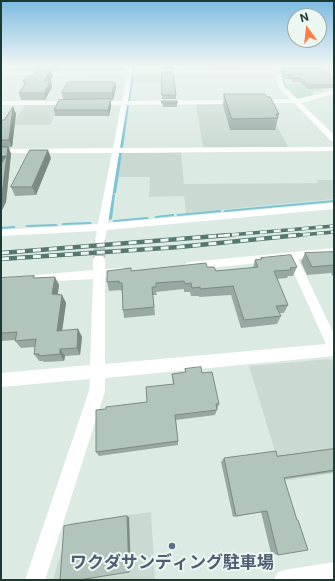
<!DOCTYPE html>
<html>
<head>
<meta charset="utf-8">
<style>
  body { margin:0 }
  #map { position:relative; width:335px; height:581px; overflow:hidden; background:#dceae4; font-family:Inter,sans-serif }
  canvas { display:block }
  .frame { position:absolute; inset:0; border:2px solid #1c3a34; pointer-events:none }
  .north { position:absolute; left:287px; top:8px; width:40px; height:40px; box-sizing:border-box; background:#ecf7f2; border:1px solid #99aba6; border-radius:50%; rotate:345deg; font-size:11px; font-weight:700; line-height:16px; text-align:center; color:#1c3a34 }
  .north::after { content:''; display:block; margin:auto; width:14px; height:18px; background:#ff7c45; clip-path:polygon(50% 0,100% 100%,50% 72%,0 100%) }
</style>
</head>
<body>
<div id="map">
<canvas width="335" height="581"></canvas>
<div class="frame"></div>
<div class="north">N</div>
</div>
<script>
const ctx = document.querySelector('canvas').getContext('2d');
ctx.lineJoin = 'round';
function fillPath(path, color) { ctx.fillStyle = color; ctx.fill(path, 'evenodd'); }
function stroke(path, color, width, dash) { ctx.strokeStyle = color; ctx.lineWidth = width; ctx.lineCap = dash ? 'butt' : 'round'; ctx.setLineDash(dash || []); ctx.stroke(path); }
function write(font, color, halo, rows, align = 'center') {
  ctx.font = font + ' Inter,"Noto Sans JP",sans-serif'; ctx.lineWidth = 4; ctx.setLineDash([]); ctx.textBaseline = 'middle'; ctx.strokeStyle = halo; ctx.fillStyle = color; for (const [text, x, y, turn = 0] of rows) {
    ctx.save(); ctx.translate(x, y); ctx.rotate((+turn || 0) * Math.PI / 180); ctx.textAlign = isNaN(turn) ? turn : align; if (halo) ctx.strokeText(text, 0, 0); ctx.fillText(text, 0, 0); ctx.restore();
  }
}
const built = new Path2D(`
  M 213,65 L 240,65 L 243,71 L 215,71 Z
  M 134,74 L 161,74 L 161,82 L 133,82 Z
  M 196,104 L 266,104 L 288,147 L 203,147 Z
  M 25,105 L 60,105 L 50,125 L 12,125 Z
  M 181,152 L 184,184 L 318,183 L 317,180 L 334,180 L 334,199 L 186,213 L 184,196 L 149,197 L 150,177 L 118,177 L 122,153 Z
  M 329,359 L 334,362 L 334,473 L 284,481 L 249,366 Z
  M 151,512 L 155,580 L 53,580 L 70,523 Z`);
const green = new Path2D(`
  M 314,82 L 324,90 L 312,92 L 315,95 L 298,99 L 286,87 L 285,84 Z`);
const water = new Path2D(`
  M 18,65 L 62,65 L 60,70 L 14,70 Z
  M 67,65 L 122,65 L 121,70 L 64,70 Z`);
const stream = new Path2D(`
  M 279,65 L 281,65 L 286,87 L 290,93 L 288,93 L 284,87 Z
  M 134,66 L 135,67 L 135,71 L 134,72 L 133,71 L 133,67 Z
  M 133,73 L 134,74 L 130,101 L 129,102 L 128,101 L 132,74 Z
  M 128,104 L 129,105 L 123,147 L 121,148 L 119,147 L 127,105 Z
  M 119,152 L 122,153 L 116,193 L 114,194 L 115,195 L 112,219 L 110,220 L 108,219 L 111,195 L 113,194 L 112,193 Z
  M 334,200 L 334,202 L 225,212 L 223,211 L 225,210 Z
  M 220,210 L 221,210 L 221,212 L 178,216 L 176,215 L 178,214 Z
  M 173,214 L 174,214 L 174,216 L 156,218 L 154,217 L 156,216 Z
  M 147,217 L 149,218 L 148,219 L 114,222 L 112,221 L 114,220 Z
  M 90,222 L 92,223 L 91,224 L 63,225 L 61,224 L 63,223 Z
  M 56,224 L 58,225 L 57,226 L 27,227 L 25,226 L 27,225 Z
  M 14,226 L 15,226 L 15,228 L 1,229 L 1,227 Z`);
const minorTunnel = new Path2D(`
  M 99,259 L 100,240`);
const minor = new Path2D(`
  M 129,65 L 134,66 L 133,71 L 275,70 L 273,65 L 279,65 L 284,86 L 297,99 L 334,90 L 334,94 L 301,103 L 334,135 L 334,141 L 331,141 L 294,103 L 254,103 L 253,102 L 256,100 L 290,99 L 278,87 L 275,74 L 132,74 L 128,101 L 238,100 L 241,102 L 238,104 L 127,105 L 120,148 L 334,147 L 334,151 L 119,153 L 108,223 L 334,203 L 334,209 L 107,230 L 104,243 L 96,243 L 95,240 L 97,231 L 1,236 L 1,230 L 98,224 L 112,153 L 1,153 L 1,149 L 113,148 L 121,105 L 94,105 L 91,103 L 94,101 L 122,101 L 127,74 L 1,75 L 1,71 L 127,71 Z
  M 1,101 L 72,101 L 75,103 L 72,105 L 1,105 Z
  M 334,248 L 334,256 L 298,259 L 334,334 L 334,356 L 105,378 L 105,391 L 45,580 L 25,580 L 89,391 L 90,379 L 1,387 L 1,373 L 90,365 L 93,279 L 40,282 L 36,281 L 34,278 L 36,275 L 93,270 L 93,259 L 95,256 L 103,256 L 105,259 L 105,269 L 123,268 L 127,269 L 129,272 L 127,275 L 105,278 L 105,364 L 326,344 L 288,260 L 190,270 L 186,269 L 184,266 L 186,263 L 190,262 Z
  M 334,562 L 334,580 L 274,580 L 277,573 L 284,570 Z`);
const railFar1 = new Path2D(`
  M 218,236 L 334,226
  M 289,236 L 334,232`);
const rail = new Path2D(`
  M 1,253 L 230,235
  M 1,259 L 179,247 L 299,235`);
const wall = new Path2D(`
  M 162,65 L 173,65 L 173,69 L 162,69 Z
  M 281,65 L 307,65 L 334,79 L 334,88 L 308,89 L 300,82 L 292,82 L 291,79 L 284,79 Z
  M 51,70 L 53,76 L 50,80 L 52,87 L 45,100 L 21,100 L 19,93 L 24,86 L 23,81 Z
  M 162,72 L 176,95 L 176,99 L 162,99 Z
  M 115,82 L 116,88 L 113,100 L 111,100 L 111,106 L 109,116 L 55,116 L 54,110 L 103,100 L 63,100 L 62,93 Z
  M 224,94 L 267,97 L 279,114 L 275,130 L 230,130 L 223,105 Z
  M 162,101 L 177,101 L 177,107 L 163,107 Z
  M 13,107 L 16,114 L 12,147 L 9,147 L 11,154 L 6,202 L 1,212 L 1,120 L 4,120 Z
  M 51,158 L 36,195 L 15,196 L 11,187 Z
  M 334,252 L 334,278 L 331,273 L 307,275 L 301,262 L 305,253 Z
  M 261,258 L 297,267 L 293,276 L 288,276 L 287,278 L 277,279 L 288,305 L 284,313 L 279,313 L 281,316 L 277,324 L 241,328 L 231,295 L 199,297 L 199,296 L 191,296 L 190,292 L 184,292 L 184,289 L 156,292 L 157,295 L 153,295 L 155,315 L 124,318 L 123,310 L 122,291 L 121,291 L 121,290 L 109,291 L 107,282 L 132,271 L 207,267 L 216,271 L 253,268 L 255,260 L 261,259 Z
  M 1,278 L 35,278 L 59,285 L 58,294 L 62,295 L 66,303 L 62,331 L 78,329 L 82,337 L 80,355 L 65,356 L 64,361 L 44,362 L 43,361 L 39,361 L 34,354 L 35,347 L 21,348 L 15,341 L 15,340 L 1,341 Z
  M 185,369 L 202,373 L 219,404 L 215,415 L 176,420 L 178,441 L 178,445 L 99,456 L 96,452 L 106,409 L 147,402 L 173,384 L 172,374 L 185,373 Z
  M 334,449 L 334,472 L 284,479 L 278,555 L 271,553 L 261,512 L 233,517 L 221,462 L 224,458 L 277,456 Z`);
const shadedWall = new Path2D(`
  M 51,70 L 53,76 L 46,87 L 44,81 Z
  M 51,80 L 52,87 L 45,100 L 44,93 Z
  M 115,82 L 116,88 L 113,100 L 112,93 Z
  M 111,99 L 111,106 L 109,116 L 108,110 Z
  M 13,107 L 16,114 L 12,147 L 9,140 Z
  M 8,147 L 11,154 L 6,202 L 1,212 L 1,156 Z
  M 48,150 L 51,158 L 36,195 L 32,187 Z
  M 55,277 L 59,285 L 56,303 L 52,294 Z
  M 62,295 L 66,303 L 61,339 L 57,331 Z
  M 78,329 L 82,337 L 80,355 L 77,348 Z
  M 60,349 L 65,356 L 64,361 L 60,354 Z
  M 127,516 L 129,517 L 131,570 L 129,572 Z`);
const building = new Path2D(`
  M 162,65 L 173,65 L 173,66 L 162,66 Z
  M 283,65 L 320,66 L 334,79 L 334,85 L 309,85 L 301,78 L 293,78 L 292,75 L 285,75 Z
  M 40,70 L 51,70 L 44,81 L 51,80 L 44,93 L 19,93 L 26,83 L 23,81 Z
  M 162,72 L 173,72 L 176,95 L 162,95 Z
  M 68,82 L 115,82 L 112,93 L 62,93 Z
  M 224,94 L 265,94 L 267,97 L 270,97 L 279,114 L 276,114 L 278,118 L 232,119 Z
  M 111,99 L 108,110 L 54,110 L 59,100 Z
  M 162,101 L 177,101 L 177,103 L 162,103 Z
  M 13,107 L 9,140 L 1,140 L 1,120 L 4,120 Z
  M 1,147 L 8,147 L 2,194 L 1,197 L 1,164 L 6,156 L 1,156 Z
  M 30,150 L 48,150 L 32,187 L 11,187 Z
  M 334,252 L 334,265 L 312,267 L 305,253 Z
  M 291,255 L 297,267 L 290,268 L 291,270 L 274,271 L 288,305 L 276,306 L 281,316 L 244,320 L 233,286 L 200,289 L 200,287 L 192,288 L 191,283 L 185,284 L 184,281 L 156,283 L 156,287 L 152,287 L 154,307 L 123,310 L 122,283 L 119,283 L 119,281 L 107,282 L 107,271 L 131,268 L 131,271 L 206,263 L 207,267 L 214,267 L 216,271 L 258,267 L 255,260 L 262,259 L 261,258 Z
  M 34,276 L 33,278 L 55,277 L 52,294 L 62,295 L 57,331 L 78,329 L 77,348 L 60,349 L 60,354 L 39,356 L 39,354 L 34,354 L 36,339 L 15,341 L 17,332 L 1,333 L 1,278 Z
  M 201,367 L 202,373 L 212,372 L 219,404 L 216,404 L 217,410 L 175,415 L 178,441 L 96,452 L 96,410 L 106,409 L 106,407 L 147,402 L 146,387 L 174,384 L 172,374 L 186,372 L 185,369 Z
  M 334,449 L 334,470 L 284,478 L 297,520 L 298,520 L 308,550 L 278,555 L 267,511 L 236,516 L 224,458 L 276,451 L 277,456 Z
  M 127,516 L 129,572 L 79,580 L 60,580 L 64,526 Z`);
const markers = [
  [172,546,4,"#5c6f8a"]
];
const nearServicenames = [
  ["ワクダサンディング駐車場",172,563]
];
fillPath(built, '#cadad3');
fillPath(green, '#b1dec0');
fillPath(water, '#7cc4d6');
fillPath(stream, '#7cc4d6');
stroke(minorTunnel, '#b6c7c1', 12, [12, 6]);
fillPath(minor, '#fff');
stroke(railFar1, '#567770', 3.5);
stroke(rail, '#567770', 4.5);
stroke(railFar1, '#ecf7f2', 2.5, [7]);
stroke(rail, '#ecf7f2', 3, [8]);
fillPath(wall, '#98a9a3');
fillPath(shadedWall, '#7c8a84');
fillPath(building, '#b1c5bd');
stroke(building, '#7c8a84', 1);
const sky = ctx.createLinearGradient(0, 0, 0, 146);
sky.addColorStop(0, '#7dbae1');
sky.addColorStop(0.45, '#eff6f3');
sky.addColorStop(1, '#eff6f300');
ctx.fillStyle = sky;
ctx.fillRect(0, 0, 335, 146);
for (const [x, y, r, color] of markers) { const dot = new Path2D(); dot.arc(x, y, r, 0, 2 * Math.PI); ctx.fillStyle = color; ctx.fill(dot); stroke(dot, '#ecf7f2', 1.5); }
write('bold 17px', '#4e5e75', '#ecf7f2', nearServicenames);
</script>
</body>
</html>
